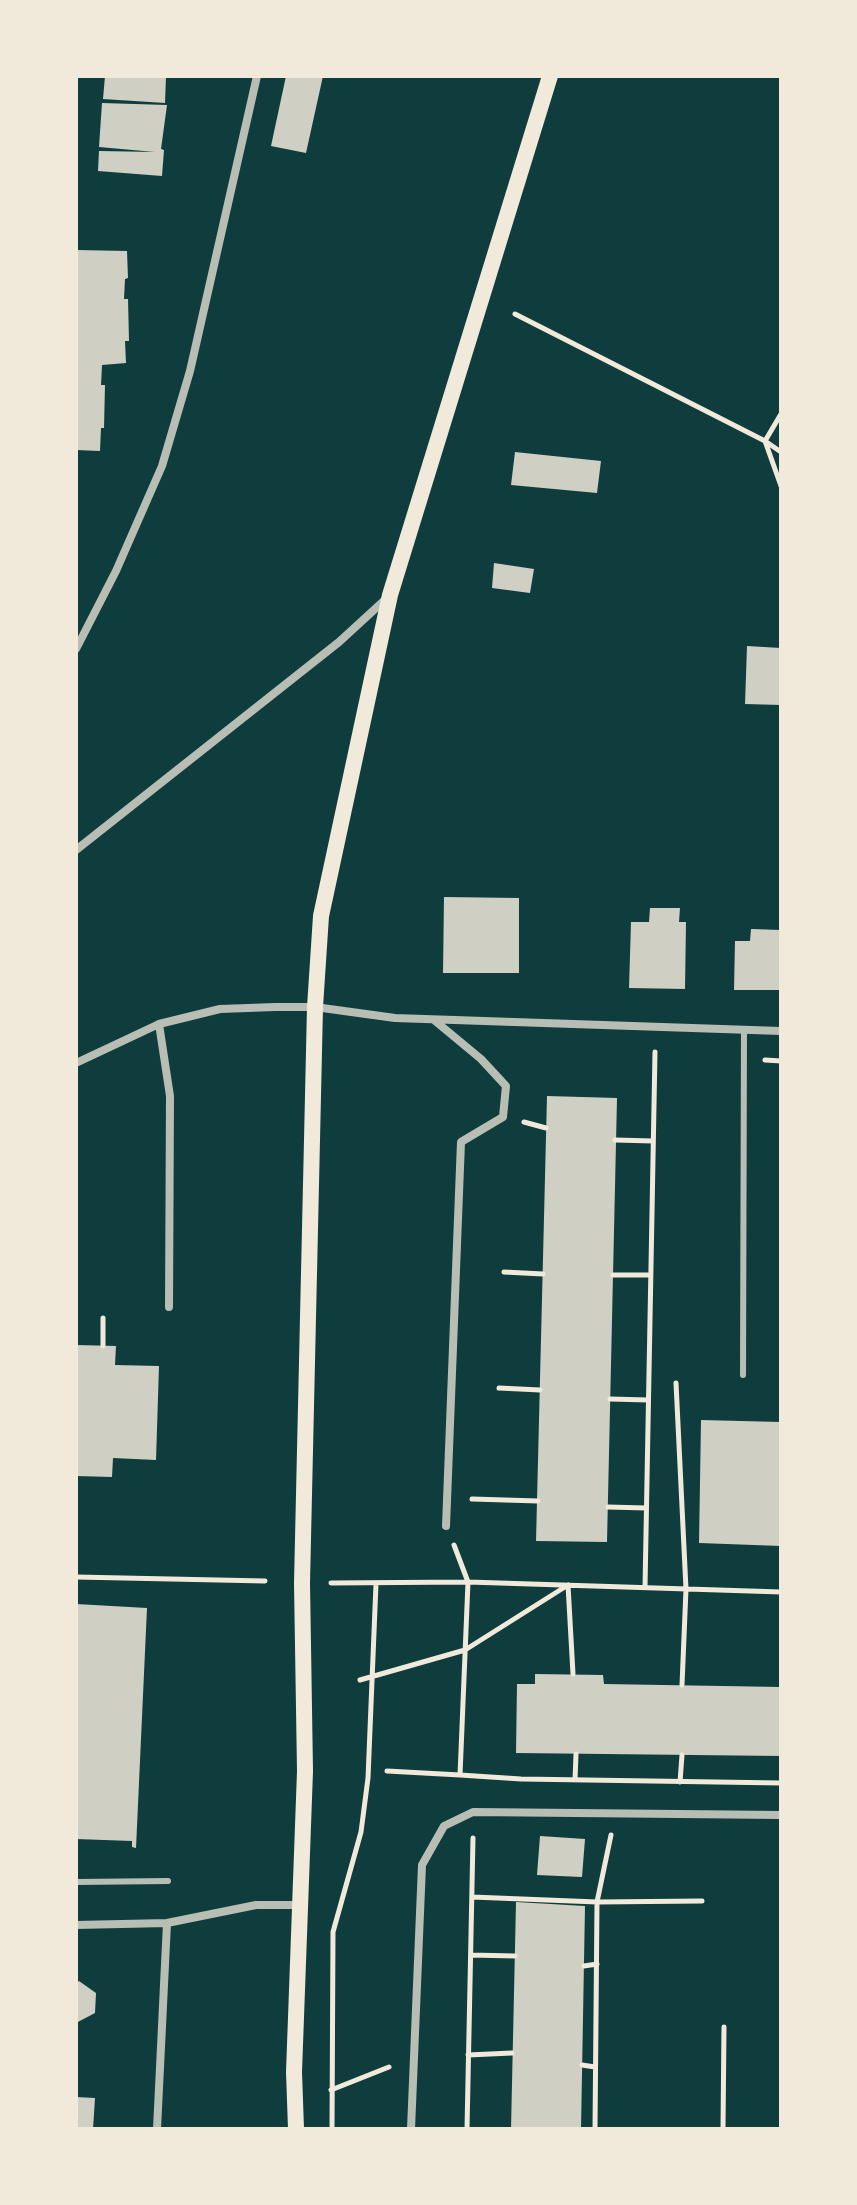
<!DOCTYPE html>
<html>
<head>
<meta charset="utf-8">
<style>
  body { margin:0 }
  #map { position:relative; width:857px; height:2205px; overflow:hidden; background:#0f3d3e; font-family:"Times New Roman",serif }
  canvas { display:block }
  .frame { position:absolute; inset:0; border:78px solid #f1e9da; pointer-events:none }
</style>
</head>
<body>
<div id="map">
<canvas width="857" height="2205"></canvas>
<div class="frame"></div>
</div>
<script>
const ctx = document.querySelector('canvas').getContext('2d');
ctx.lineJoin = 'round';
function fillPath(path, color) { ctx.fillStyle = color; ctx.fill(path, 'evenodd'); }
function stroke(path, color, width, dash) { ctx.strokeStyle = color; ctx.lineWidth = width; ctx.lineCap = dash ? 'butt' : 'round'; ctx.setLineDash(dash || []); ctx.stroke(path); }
const building = new Path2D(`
  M 105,76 L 166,76 L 165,103 L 103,99 Z
  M 286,76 L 323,76 L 306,153 L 271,146 Z
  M 102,103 L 167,105 L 161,149 L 164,150 L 162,176 L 98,171 L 99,151 L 155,152 L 99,147 Z
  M 76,250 L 127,251 L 128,278 L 125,279 L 124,299 L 128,299 L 129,341 L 125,341 L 126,363 L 102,365 L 101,385 L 105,385 L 104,428 L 101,428 L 100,451 L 76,450 Z
  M 515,452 L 601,461 L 597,493 L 511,485 Z
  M 494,563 L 534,569 L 530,593 L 492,588 Z
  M 747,646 L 781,648 L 781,705 L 745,704 Z
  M 444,897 L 519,898 L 519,973 L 443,973 Z
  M 650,908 L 680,908 L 679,922 L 686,922 L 685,989 L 629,988 L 631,922 L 649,922 Z
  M 751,929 L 781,930 L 781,990 L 734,990 L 735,941 L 750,941 Z
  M 547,1096 L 617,1098 L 607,1542 L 536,1541 Z
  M 76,1345 L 116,1346 L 115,1365 L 159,1366 L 156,1460 L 113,1458 L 112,1477 L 76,1476 Z
  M 701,1420 L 781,1422 L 781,1546 L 699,1543 Z
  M 76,1604 L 147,1608 L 136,1848 L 132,1847 L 132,1841 L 76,1839 Z
  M 535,1674 L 603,1675 L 604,1684 L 781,1687 L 781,1756 L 516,1753 L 517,1684 L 535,1684 Z
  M 540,1836 L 585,1839 L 582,1877 L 537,1875 Z
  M 516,1902 L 585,1906 L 581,2129 L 511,2129 Z
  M 79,1981 L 96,1993 L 95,2013 L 76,2023 L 76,1983 Z
  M 76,2097 L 95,2098 L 93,2129 L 76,2129 Z`);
const path = new Path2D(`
  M 515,314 L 765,441 L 781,452
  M 781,414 L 765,441 L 781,486
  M 765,1060 L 781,1061
  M 524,1122 L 546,1128
  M 615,1140 L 653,1141
  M 504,1272 L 543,1274
  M 613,1275 L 650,1275
  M 103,1346 L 103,1318
  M 676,1383 L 686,1589 L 682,1685
  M 499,1388 L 540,1390
  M 610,1399 L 648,1400
  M 472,1499 L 538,1501
  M 608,1507 L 646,1508
  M 454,1545 L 468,1582 L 460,1775 L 521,1779 L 781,1783
  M 76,1577 L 265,1581
  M 331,1583 L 468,1582 L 781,1592
  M 645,1587 L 655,1052
  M 360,1680 L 465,1650 L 568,1585 L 573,1674
  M 387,1771 L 460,1775
  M 575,1780 L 576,1754
  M 680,1782 L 682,1755
  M 472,1897 L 597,1902 L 702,1901
  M 471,1955 L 515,1956
  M 584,1966 L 597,1964
  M 468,2055 L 512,2053
  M 582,2065 L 595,2067
  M 331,2090 L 389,2067
  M 332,2129 L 333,1932 L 361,1832 L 368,1778 L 376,1584
  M 467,2129 L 473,1838
  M 595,2129 L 597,1902 L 611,1835
  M 723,2129 L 724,2027`);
const service = new Path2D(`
  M 743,1375 L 744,1030
  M 76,1882 L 168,1881`);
const minor = new Path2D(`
  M 76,649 L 116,571 L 162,466 L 190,371 L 257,76
  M 76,850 L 339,642 L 387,598
  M 434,1020 L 481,1059 L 506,1086 L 503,1117 L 461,1142 L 446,1526
  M 159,1024 L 170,1096 L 169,1307
  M 76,1063 L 159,1024 L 220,1009 L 275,1007 L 315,1007 L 395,1018 L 781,1031
  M 76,1925 L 167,1923
  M 157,2129 L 167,1923 L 256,1905 L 301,1905
  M 411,2129 L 422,1865 L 444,1826 L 473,1812 L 781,1815`);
const secondary = new Path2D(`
  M 296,2129 L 294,2072 L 305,1771 L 302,1583 L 315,1007 L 321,916 L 390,595 L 550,76`);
fillPath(building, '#cfcfc3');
stroke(path, '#f1e9da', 5);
stroke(service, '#b8beb3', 6);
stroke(minor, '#b8beb3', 8);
stroke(secondary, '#f1e9da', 16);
</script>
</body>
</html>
